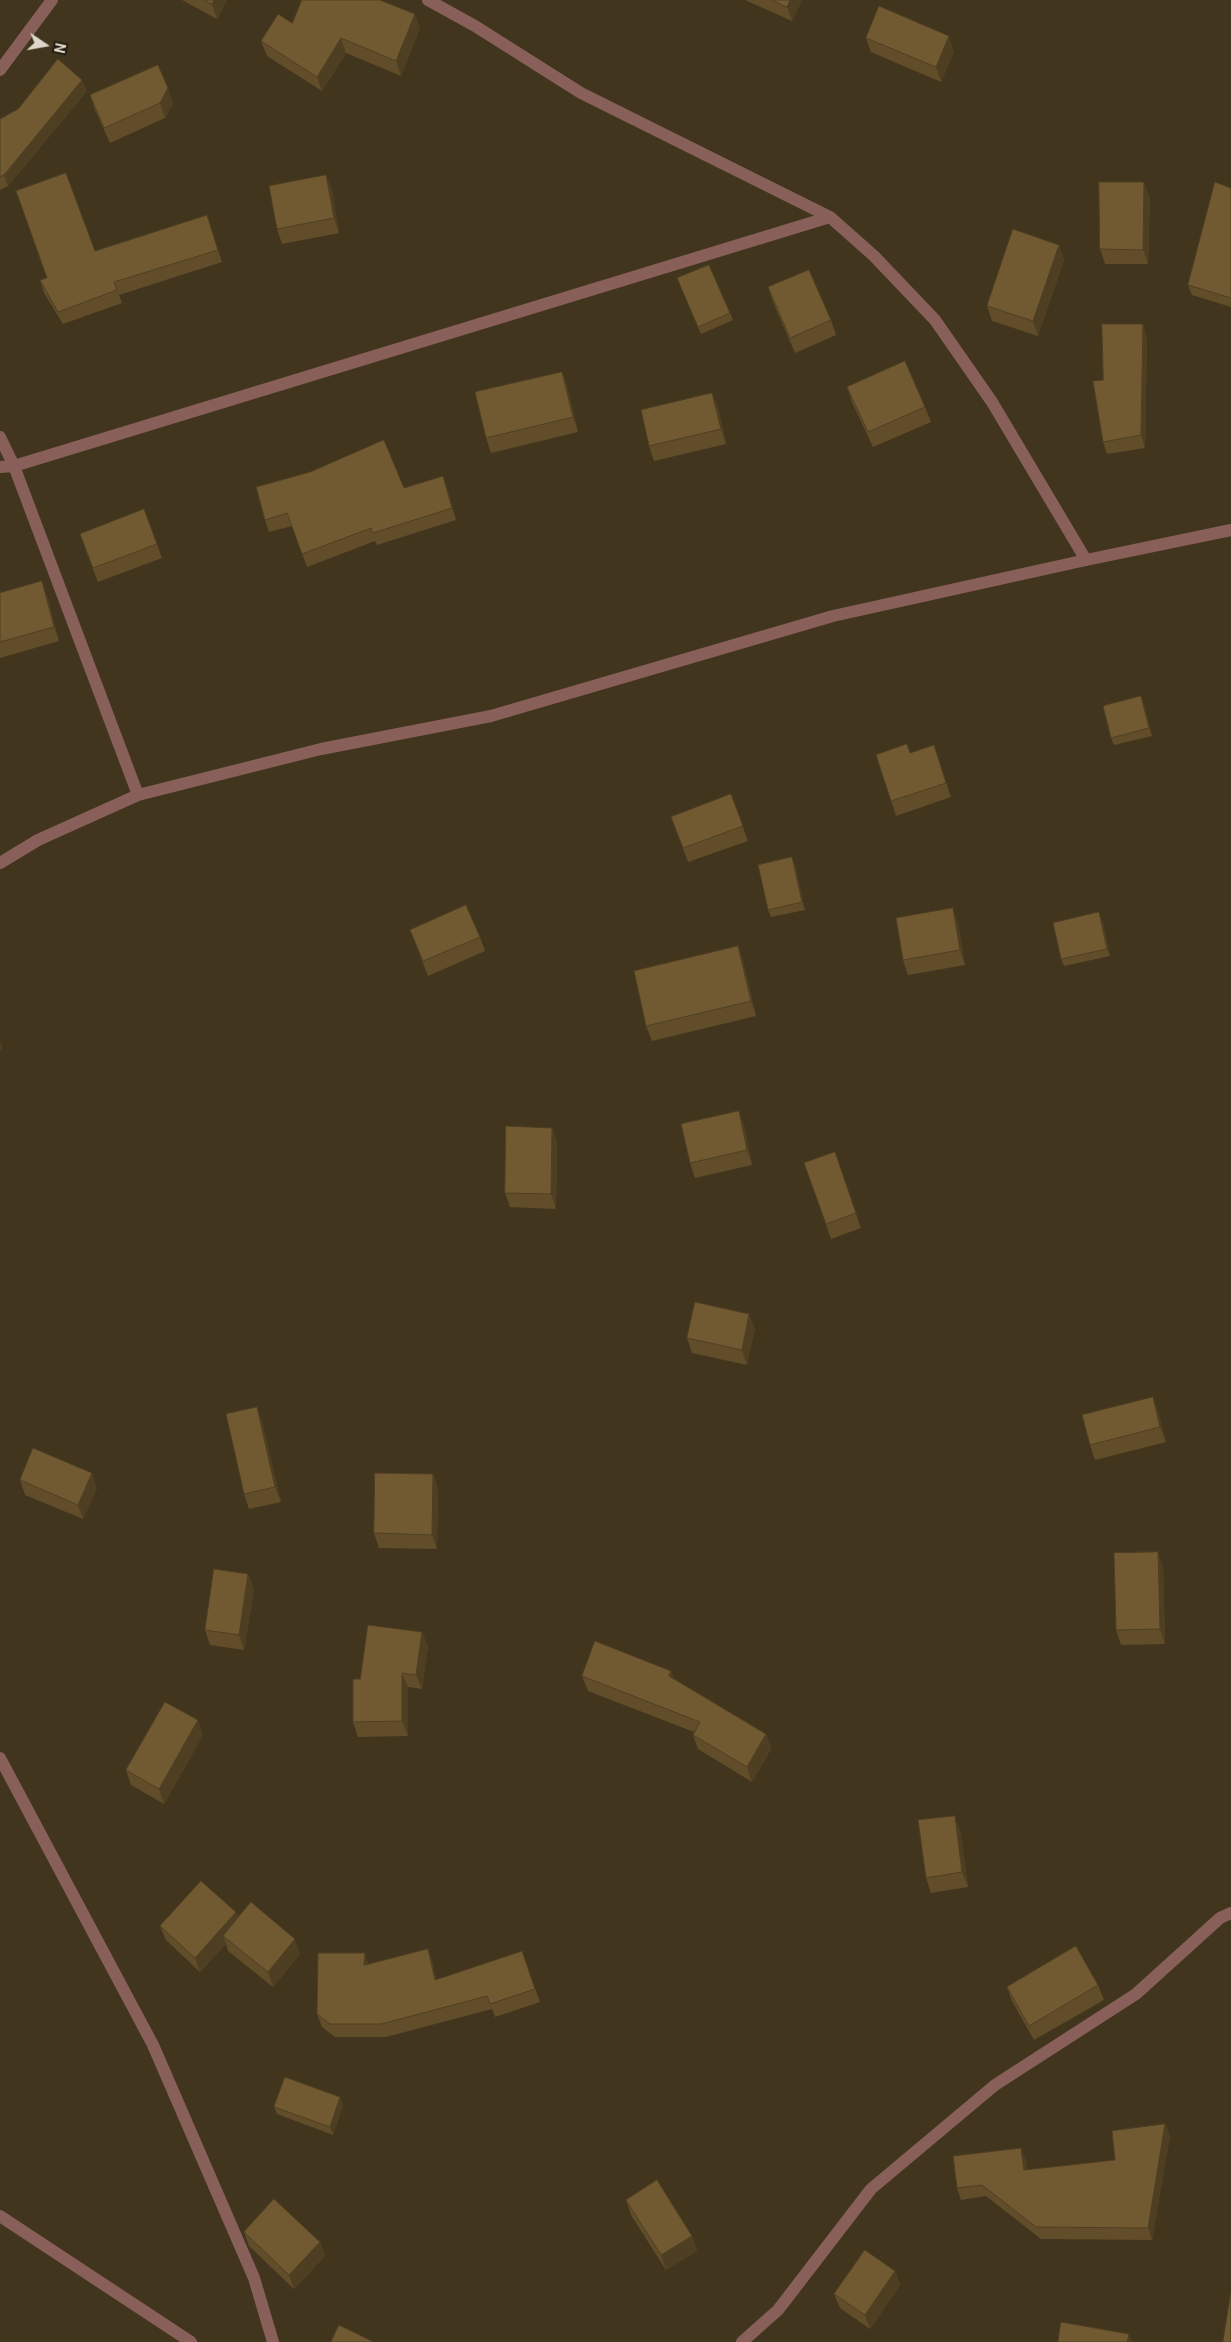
<!DOCTYPE html>
<html>
<head>
<meta charset="utf-8">
<style>
  body { margin:0 }
  #map { position:relative; width:1231px; height:2342px; overflow:hidden; background:#42351e; font-family:Roboto,sans-serif }
  canvas { display:block }
  .north { position:absolute; left:20px; top:20px; width:50px; height:50px; -webkit-text-stroke:4px #241e13; paint-order:stroke; rotate:102deg; font-size:14px; font-weight:700; line-height:20px; text-align:center; color:#dfd7c9 }
  .north::after { content:''; display:block; margin:auto; width:18px; height:22px; background:#dfd7c9; clip-path:polygon(50% 0,100% 100%,50% 72%,0 100%) }
</style>
</head>
<body>
<div id="map">
<canvas width="1231" height="2342"></canvas>
<div class="north">N</div>
</div>
<script>
const ctx = document.querySelector('canvas').getContext('2d');
ctx.lineJoin = 'round';
function stroke(path, color, width, dash) { ctx.strokeStyle = color; ctx.lineWidth = width; ctx.lineCap = dash ? 'butt' : 'round'; ctx.setLineDash(dash || []); ctx.stroke(path); }
function fillPath(path, color) { ctx.fillStyle = color; ctx.fill(path, 'evenodd'); }
const minor = new Path2D(`
  M 428,0 L 475,26 L 581,93 L 830,217 L 874,256 L 935,320 L 992,402 L 1086,560
  M 0,70 L 52,0
  M 0,437 L 14,466 L 138,795
  M 0,467 L 14,466 L 830,217
  M 0,863 L 38,840 L 138,795 L 321,749 L 491,716 L 833,616 L 1086,560 L 1231,530
  M 0,1758 L 153,2045 L 254,2278 L 273,2342
  M 0,2216 L 191,2342
  M 742,2342 L 778,2310 L 871,2189 L 995,2085 L 1136,1994 L 1220,1918 L 1231,1913`);
const wall = new Path2D(`
  M 182,0 L 227,0 L 217,19 Z
  M 745,0 L 802,0 L 792,21 Z
  M 292,23 L 420,28 L 401,76 L 346,53 L 322,91 L 267,56 L 261,41 Z
  M 866,38 L 954,51 L 941,82 L 871,52 Z
  M 87,91 L 8,186 L 0,190 L 0,119 Z
  M 90,95 L 173,103 L 165,118 L 110,143 L 95,110 Z
  M 326,175 L 332,190 L 339,233 L 282,244 L 277,229 Z
  M 1231,188 L 1231,307 L 1192,295 L 1188,285 Z
  M 1150,197 L 1148,264 L 1105,264 L 1100,249 Z
  M 207,215 L 222,262 L 119,295 L 122,303 L 63,324 L 44,293 L 40,280 L 47,278 L 95,251 Z
  M 1059,245 L 1064,260 L 1038,336 L 992,321 L 987,306 Z
  M 677,278 L 730,313 L 733,320 L 701,334 Z
  M 768,287 L 831,320 L 836,335 L 795,353 L 773,302 Z
  M 1147,337 L 1145,448 L 1107,454 L 1103,442 Z
  M 562,372 L 567,386 L 578,432 L 491,453 L 486,438 Z
  M 847,387 L 925,407 L 931,422 L 873,447 L 852,402 Z
  M 712,393 L 718,408 L 726,444 L 654,461 L 649,446 Z
  M 256,487 L 447,488 L 456,520 L 377,545 L 375,541 L 307,567 L 292,526 L 269,532 L 265,520 Z
  M 144,509 L 162,558 L 98,582 L 85,549 Z
  M 0,593 L 47,596 L 59,641 L 0,658 Z
  M 1144,704 L 1152,736 L 1114,745 L 1111,738 Z
  M 934,745 L 951,797 L 896,816 L 891,801 L 910,753 Z
  M 731,794 L 748,841 L 688,862 L 671,817 Z
  M 792,857 L 795,865 L 805,910 L 771,917 L 768,910 Z
  M 1102,920 L 1110,956 L 1064,966 L 1061,959 Z
  M 958,923 L 965,965 L 908,975 L 903,960 Z
  M 410,930 L 480,937 L 485,951 L 428,976 Z
  M 738,946 L 743,961 L 756,1016 L 652,1041 L 646,1026 Z
  M 744,1125 L 752,1165 L 695,1178 L 690,1163 Z
  M 552,1128 L 557,1142 L 556,1209 L 510,1207 L 505,1193 Z
  M 835,1152 L 861,1228 L 831,1239 L 804,1163 Z
  M 755,1328 L 747,1365 L 692,1353 L 687,1338 Z
  M 257,1407 L 262,1422 L 281,1502 L 249,1509 L 244,1494 Z
  M 1158,1411 L 1166,1442 L 1095,1460 L 1090,1445 Z
  M 433,1474 L 438,1489 L 437,1549 L 379,1548 L 374,1533 Z
  M 20,1480 L 97,1488 L 83,1519 L 25,1495 Z
  M 1163,1566 L 1165,1644 L 1121,1645 L 1116,1630 Z
  M 248,1574 L 254,1589 L 244,1650 L 210,1645 L 205,1630 Z
  M 422,1632 L 428,1647 L 422,1689 L 408,1687 L 408,1736 L 358,1737 L 353,1722 L 360,1679 Z
  M 671,1671 L 674,1679 L 766,1734 L 771,1749 L 752,1782 L 698,1749 L 693,1735 L 694,1732 L 588,1691 L 582,1676 Z
  M 203,1735 L 164,1804 L 131,1785 L 126,1770 Z
  M 960,1830 L 968,1887 L 931,1893 L 926,1878 Z
  M 236,1912 L 238,1918 L 300,1954 L 273,1987 L 228,1951 L 226,1944 L 200,1972 L 166,1940 L 160,1926 Z
  M 428,1949 L 432,1961 L 436,1980 L 522,1951 L 540,2002 L 495,2017 L 492,2009 L 386,2037 L 335,2037 L 322,2027 L 317,2014 L 369,1964 Z
  M 1098,1985 L 1104,2000 L 1034,2040 L 1012,2001 L 1007,1987 Z
  M 340,2097 L 343,2105 L 333,2135 L 277,2114 L 274,2107 Z
  M 1165,2124 L 1170,2136 L 1152,2240 L 1041,2239 L 986,2196 L 961,2200 L 957,2188 L 1026,2160 L 1027,2170 L 1115,2160 Z
  M 626,2200 L 692,2236 L 697,2251 L 666,2270 L 631,2215 Z
  M 244,2232 L 320,2242 L 325,2256 L 294,2289 L 249,2246 Z
  M 895,2271 L 900,2285 L 870,2329 L 840,2308 L 834,2294 Z`);
const shadedWall = new Path2D(`
  M 214,0 L 227,0 L 217,19 L 212,4 Z
  M 790,0 L 802,0 L 792,21 L 787,7 Z
  M 415,14 L 420,28 L 401,76 L 396,61 Z
  M 949,36 L 954,51 L 941,82 L 936,67 Z
  M 341,38 L 346,53 L 322,91 L 317,77 Z
  M 82,80 L 87,91 L 8,186 L 4,175 Z
  M 168,88 L 173,103 L 165,118 L 160,103 Z
  M 326,175 L 332,190 L 339,233 L 334,218 Z
  M 1144,182 L 1150,197 L 1148,264 L 1143,250 Z
  M 1059,245 L 1064,260 L 1038,336 L 1033,321 Z
  M 1143,324 L 1147,337 L 1145,448 L 1141,435 Z
  M 562,372 L 567,386 L 578,432 L 573,417 Z
  M 712,393 L 718,408 L 726,444 L 721,429 Z
  M 443,476 L 447,488 L 456,520 L 452,508 Z
  M 42,581 L 47,596 L 59,641 L 54,627 Z
  M 1141,696 L 1144,704 L 1152,736 L 1149,728 Z
  M 934,745 L 939,760 L 951,797 L 946,783 Z
  M 792,857 L 795,865 L 805,910 L 802,902 Z
  M 953,908 L 958,923 L 965,965 L 960,950 Z
  M 1099,912 L 1102,920 L 1110,956 L 1107,949 Z
  M 738,946 L 743,961 L 756,1016 L 751,1001 Z
  M 0,1041 L 3,1048 L 0,1052 Z
  M 739,1111 L 744,1125 L 752,1165 L 747,1150 Z
  M 552,1128 L 557,1142 L 556,1209 L 551,1194 Z
  M 749,1314 L 755,1328 L 747,1365 L 742,1350 Z
  M 1153,1397 L 1158,1411 L 1166,1442 L 1160,1427 Z
  M 257,1407 L 262,1422 L 281,1502 L 275,1487 Z
  M 92,1473 L 97,1488 L 83,1519 L 78,1505 Z
  M 433,1474 L 438,1489 L 437,1549 L 432,1535 Z
  M 1158,1552 L 1163,1566 L 1165,1644 L 1160,1629 Z
  M 248,1574 L 254,1589 L 244,1650 L 239,1635 Z
  M 422,1632 L 428,1647 L 422,1689 L 416,1675 Z
  M 671,1671 L 677,1685 L 669,1676 Z
  M 402,1673 L 408,1687 L 408,1736 L 402,1721 Z
  M 198,1720 L 203,1735 L 164,1804 L 159,1789 Z
  M 766,1734 L 771,1749 L 752,1782 L 747,1767 Z
  M 955,1816 L 960,1830 L 968,1887 L 962,1872 Z
  M 236,1912 L 241,1927 L 223,1936 L 226,1944 L 200,1972 L 195,1958 Z
  M 295,1939 L 300,1954 L 273,1987 L 268,1972 Z
  M 428,1949 L 432,1961 L 440,1993 L 435,1980 Z
  M 365,1953 L 369,1966 L 364,1965 Z
  M 340,2097 L 343,2105 L 333,2135 L 330,2127 Z
  M 1165,2124 L 1170,2136 L 1152,2240 L 1148,2228 Z
  M 1021,2148 L 1026,2160 L 1029,2182 L 1024,2170 Z
  M 692,2236 L 697,2251 L 666,2270 L 661,2255 Z
  M 320,2242 L 325,2256 L 294,2289 L 289,2275 Z
  M 895,2271 L 900,2285 L 870,2329 L 865,2315 Z
  M 1129,2334 L 1132,2342 L 1127,2342 Z`);
const building = new Path2D(`
  M 204,0 L 214,0 L 212,4 Z
  M 302,0 L 380,0 L 415,14 L 396,61 L 341,38 L 317,77 L 261,41 L 278,14 L 292,23 Z
  M 772,0 L 790,0 L 787,7 Z
  M 879,6 L 949,36 L 936,67 L 866,38 Z
  M 58,59 L 82,80 L 4,175 L 0,177 L 0,119 L 18,109 Z
  M 158,65 L 168,88 L 160,103 L 104,128 L 90,95 Z
  M 66,173 L 95,251 L 207,215 L 218,250 L 114,282 L 117,290 L 58,312 L 40,280 L 47,278 L 16,191 Z
  M 326,175 L 334,218 L 277,229 L 269,186 Z
  M 1099,182 L 1144,182 L 1143,250 L 1100,249 Z
  M 1215,182 L 1231,188 L 1231,298 L 1188,285 Z
  M 1013,229 L 1059,245 L 1033,321 L 987,306 Z
  M 709,265 L 730,313 L 698,327 L 677,278 Z
  M 809,270 L 831,320 L 790,338 L 768,287 Z
  M 1102,324 L 1143,324 L 1141,435 L 1103,442 L 1093,381 L 1103,380 Z
  M 905,361 L 925,407 L 868,432 L 847,387 Z
  M 562,372 L 573,417 L 486,438 L 475,392 Z
  M 712,393 L 721,429 L 649,446 L 641,410 Z
  M 384,440 L 404,488 L 443,476 L 452,508 L 373,533 L 371,528 L 302,554 L 287,513 L 265,520 L 256,487 L 310,472 Z
  M 144,509 L 157,544 L 93,568 L 80,534 Z
  M 42,581 L 54,627 L 0,642 L 0,593 Z
  M 1141,696 L 1149,728 L 1111,738 L 1103,706 Z
  M 907,744 L 910,753 L 934,745 L 946,783 L 891,801 L 876,755 Z
  M 731,794 L 743,826 L 683,848 L 671,817 Z
  M 792,857 L 802,902 L 768,910 L 758,865 Z
  M 466,905 L 480,937 L 423,961 L 410,930 Z
  M 953,908 L 960,950 L 903,960 L 896,918 Z
  M 1099,912 L 1107,949 L 1061,959 L 1053,923 Z
  M 738,946 L 751,1001 L 646,1026 L 634,971 Z
  M 739,1111 L 747,1150 L 690,1163 L 681,1124 Z
  M 506,1126 L 552,1128 L 551,1194 L 505,1193 Z
  M 835,1152 L 856,1213 L 826,1224 L 804,1163 Z
  M 695,1302 L 749,1314 L 742,1350 L 687,1338 Z
  M 1153,1397 L 1160,1427 L 1090,1445 L 1082,1415 Z
  M 257,1407 L 275,1487 L 244,1494 L 226,1414 Z
  M 33,1448 L 92,1473 L 78,1505 L 20,1480 Z
  M 375,1473 L 433,1474 L 432,1535 L 374,1533 Z
  M 1158,1552 L 1160,1629 L 1116,1630 L 1114,1553 Z
  M 214,1569 L 248,1574 L 239,1635 L 205,1630 Z
  M 368,1625 L 422,1632 L 416,1675 L 402,1673 L 402,1721 L 353,1722 L 353,1679 L 360,1679 Z
  M 595,1641 L 671,1671 L 669,1676 L 766,1734 L 747,1767 L 693,1735 L 700,1722 L 582,1676 Z
  M 165,1702 L 198,1720 L 159,1789 L 126,1770 Z
  M 955,1816 L 962,1872 L 926,1878 L 918,1820 Z
  M 201,1881 L 236,1912 L 195,1958 L 160,1926 Z
  M 251,1902 L 295,1939 L 268,1972 L 223,1936 Z
  M 1076,1946 L 1098,1985 L 1029,2026 L 1007,1987 Z
  M 428,1949 L 435,1980 L 522,1951 L 535,1989 L 490,2004 L 487,1996 L 381,2024 L 330,2024 L 317,2014 L 318,1953 L 365,1953 L 364,1965 Z
  M 285,2077 L 340,2097 L 330,2127 L 274,2107 Z
  M 1165,2124 L 1148,2228 L 1036,2227 L 982,2185 L 957,2188 L 953,2156 L 1021,2148 L 1024,2170 L 1115,2160 L 1112,2131 Z
  M 657,2180 L 692,2236 L 661,2255 L 626,2200 Z
  M 274,2199 L 320,2242 L 289,2275 L 244,2232 Z
  M 865,2250 L 895,2271 L 865,2315 L 834,2294 Z
  M 1231,2291 L 1231,2342 L 1223,2342 Z
  M 1061,2322 L 1129,2334 L 1127,2342 L 1058,2342 Z
  M 339,2325 L 374,2342 L 331,2342 Z`);
stroke(minor, '#896059', 12);
fillPath(wall, '#614d2a');
fillPath(shadedWall, '#4f3f22');
fillPath(building, '#715a31');
stroke(building, '#4f3f22', 1);
</script>
</body>
</html>
